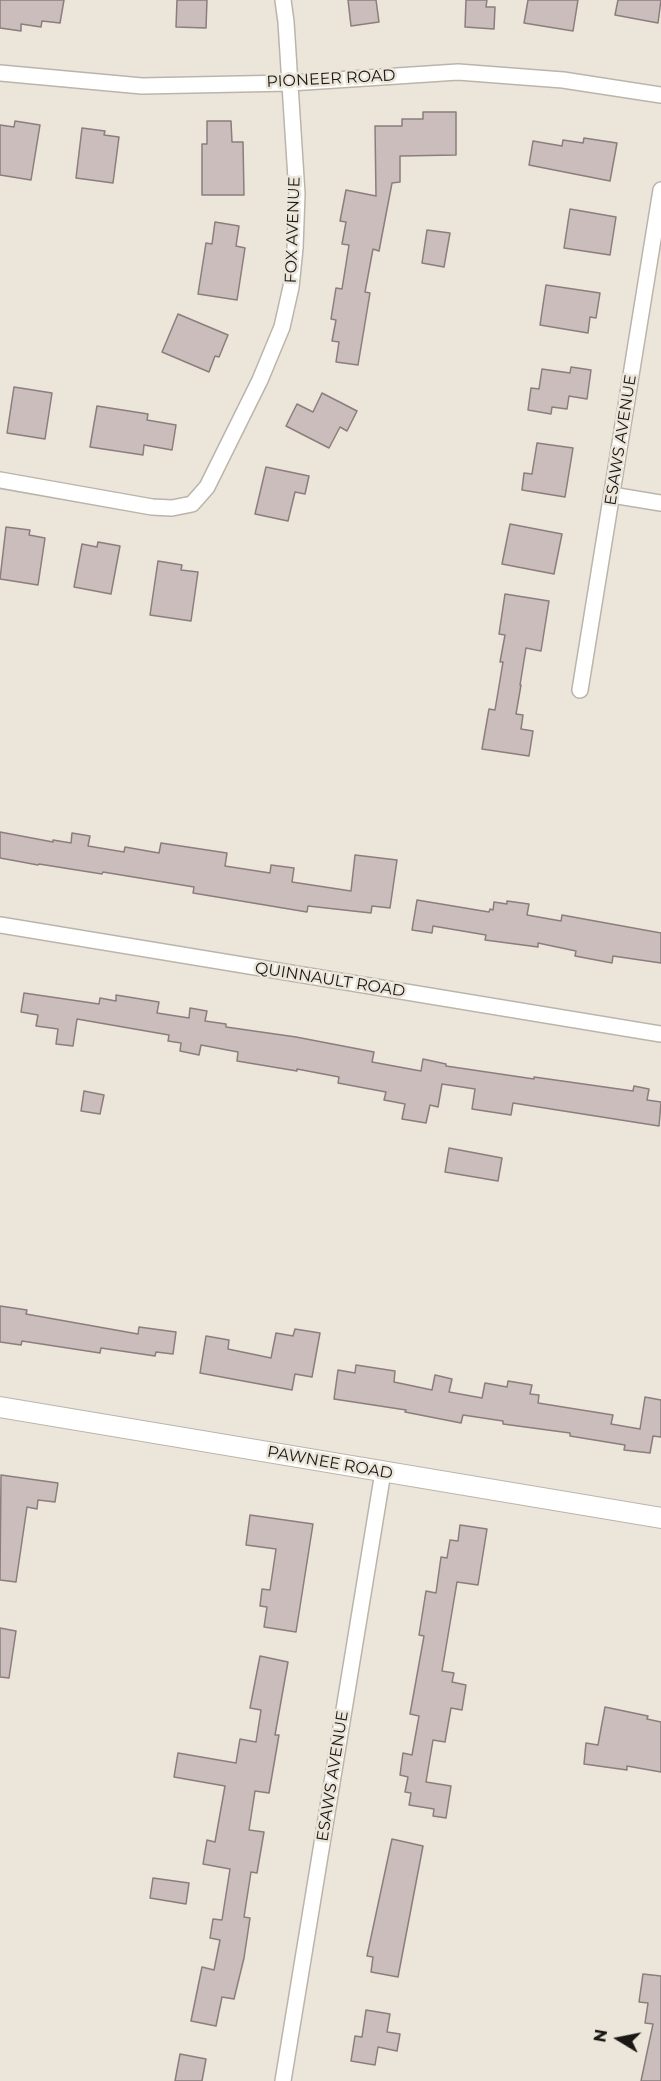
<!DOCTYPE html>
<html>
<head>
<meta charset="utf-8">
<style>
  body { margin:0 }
  #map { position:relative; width:661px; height:2081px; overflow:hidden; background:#ebe5da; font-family:Montserrat,sans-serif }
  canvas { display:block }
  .north { position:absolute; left:589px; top:2009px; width:60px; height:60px; -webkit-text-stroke:4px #ebe5da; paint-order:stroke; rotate:280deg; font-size:16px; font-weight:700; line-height:24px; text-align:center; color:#1a1814 }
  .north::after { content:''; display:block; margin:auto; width:21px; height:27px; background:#1a1814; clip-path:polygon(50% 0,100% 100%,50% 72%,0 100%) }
</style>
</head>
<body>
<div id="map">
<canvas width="661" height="2081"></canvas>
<div class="north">N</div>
</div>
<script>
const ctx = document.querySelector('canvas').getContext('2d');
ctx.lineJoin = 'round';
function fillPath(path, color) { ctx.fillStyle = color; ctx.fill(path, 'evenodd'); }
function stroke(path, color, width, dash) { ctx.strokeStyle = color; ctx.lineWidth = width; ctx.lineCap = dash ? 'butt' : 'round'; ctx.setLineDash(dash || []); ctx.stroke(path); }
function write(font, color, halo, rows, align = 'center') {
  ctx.font = font + ' Montserrat,sans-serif'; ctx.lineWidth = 5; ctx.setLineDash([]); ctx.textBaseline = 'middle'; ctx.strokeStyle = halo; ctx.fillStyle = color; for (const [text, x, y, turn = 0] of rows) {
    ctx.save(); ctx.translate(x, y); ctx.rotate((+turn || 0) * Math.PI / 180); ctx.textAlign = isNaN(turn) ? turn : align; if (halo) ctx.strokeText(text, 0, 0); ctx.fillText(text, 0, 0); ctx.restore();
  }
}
const building = new Path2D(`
  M 0,0 L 64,0 L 60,23 L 42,21 L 41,27 L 21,24 L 21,31 L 0,28 Z
  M 177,0 L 207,0 L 206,28 L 176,27 Z
  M 348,0 L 376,0 L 379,22 L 351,26 Z
  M 466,0 L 487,0 L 486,7 L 495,7 L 494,29 L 465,27 Z
  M 528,0 L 578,0 L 573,31 L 524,23 Z
  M 618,0 L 661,0 L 658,23 L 615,15 Z
  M 423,112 L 456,112 L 456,155 L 400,156 L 400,182 L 392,183 L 379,251 L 373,249 L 365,292 L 370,293 L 358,365 L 336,362 L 339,342 L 332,341 L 336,320 L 331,319 L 336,288 L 342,289 L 349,245 L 342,244 L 346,222 L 340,221 L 346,190 L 376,196 L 375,126 L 402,126 L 402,119 L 423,119 Z
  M 15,121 L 40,125 L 31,180 L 0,175 L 0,125 L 14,127 Z
  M 207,121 L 231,121 L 232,142 L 243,142 L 244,195 L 202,195 L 202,144 L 207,144 Z
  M 82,128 L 105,131 L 104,135 L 119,137 L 113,183 L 76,178 Z
  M 584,138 L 617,143 L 610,181 L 529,165 L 533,141 L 562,146 L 563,140 L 583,143 Z
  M 570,209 L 616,217 L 610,255 L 564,248 Z
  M 215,222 L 239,226 L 236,246 L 245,248 L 237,300 L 198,294 L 206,243 L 212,244 Z
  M 427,230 L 450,233 L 444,267 L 422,263 Z
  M 546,285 L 600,293 L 596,318 L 590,317 L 588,333 L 540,325 Z
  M 178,314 L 228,335 L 219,357 L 215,356 L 209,372 L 162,352 Z
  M 571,367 L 591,370 L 587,399 L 569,396 L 567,409 L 552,407 L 551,414 L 528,410 L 531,388 L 539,389 L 542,369 L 570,373 Z
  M 14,387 L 52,393 L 45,439 L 7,433 Z
  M 322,393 L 357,411 L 347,431 L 340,427 L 329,448 L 286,426 L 297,404 L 313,412 Z
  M 97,406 L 148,414 L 147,420 L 176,425 L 172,450 L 144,445 L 143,455 L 90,447 Z
  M 537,443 L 573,448 L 565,497 L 522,490 L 524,473 L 532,474 Z
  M 266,467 L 309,476 L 305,494 L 295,492 L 288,521 L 255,514 Z
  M 510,524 L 562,534 L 554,574 L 502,564 Z
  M 6,527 L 30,530 L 29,535 L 45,538 L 38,585 L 0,579 Z
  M 98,542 L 120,546 L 111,594 L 74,587 L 82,544 L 97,547 Z
  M 158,561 L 182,565 L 181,570 L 198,572 L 191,621 L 150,615 Z
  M 505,594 L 549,601 L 541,651 L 526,648 L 520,685 L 521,685 L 516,714 L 523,715 L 521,729 L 533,731 L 529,756 L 482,749 L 489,709 L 495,710 L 503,662 L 500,662 L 505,635 L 499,634 Z
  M 0,832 L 53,842 L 53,840 L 71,843 L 72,833 L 90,836 L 88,846 L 124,852 L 125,847 L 159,853 L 161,843 L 227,853 L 225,866 L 270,873 L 271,865 L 294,868 L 292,882 L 351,891 L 355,855 L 397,860 L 390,908 L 372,906 L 371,913 L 308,906 L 307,912 L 193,893 L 194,887 L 103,872 L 102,874 L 39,864 L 38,865 L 0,858 Z
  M 417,900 L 489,912 L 490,909 L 493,910 L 494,902 L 507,904 L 507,901 L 529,904 L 527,915 L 561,921 L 562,915 L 661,933 L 661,963 L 613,956 L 612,963 L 575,956 L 576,951 L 538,943 L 538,947 L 485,940 L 486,935 L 433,926 L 432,933 L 412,930 Z
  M 24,993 L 99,1004 L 100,998 L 116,1001 L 116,995 L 159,1002 L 157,1013 L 189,1018 L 190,1008 L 207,1011 L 205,1021 L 226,1024 L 226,1027 L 296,1037 L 374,1052 L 372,1062 L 421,1071 L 423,1059 L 446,1064 L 446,1066 L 534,1079 L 534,1077 L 633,1091 L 634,1086 L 649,1089 L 647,1100 L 661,1102 L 659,1126 L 513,1103 L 511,1115 L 472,1109 L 475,1089 L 442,1084 L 438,1107 L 430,1105 L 426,1123 L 402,1119 L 405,1104 L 384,1100 L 386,1092 L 338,1083 L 339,1077 L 297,1069 L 297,1071 L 237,1061 L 238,1052 L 201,1045 L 199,1055 L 180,1051 L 181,1043 L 168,1041 L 169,1035 L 77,1019 L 73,1046 L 56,1044 L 58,1029 L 36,1026 L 38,1015 L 21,1012 Z
  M 84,1091 L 104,1095 L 100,1114 L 81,1111 Z
  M 449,1148 L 502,1158 L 498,1181 L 445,1172 Z
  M 0,1306 L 27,1310 L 26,1314 L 138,1334 L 139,1327 L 176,1332 L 173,1354 L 156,1352 L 155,1356 L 101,1348 L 100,1353 L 22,1341 L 21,1345 L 0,1342 Z
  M 295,1329 L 320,1333 L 312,1377 L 295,1374 L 292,1390 L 200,1373 L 206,1336 L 229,1340 L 228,1349 L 271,1358 L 276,1333 L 293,1336 Z
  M 356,1365 L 395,1371 L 394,1382 L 432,1390 L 435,1375 L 452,1379 L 449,1392 L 482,1398 L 485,1383 L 507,1387 L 508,1381 L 532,1385 L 530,1394 L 539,1395 L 538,1403 L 613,1415 L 611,1424 L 640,1429 L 645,1397 L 661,1400 L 661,1437 L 653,1436 L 650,1453 L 624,1450 L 625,1445 L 570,1436 L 570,1433 L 503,1424 L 503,1421 L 463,1415 L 461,1423 L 405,1412 L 406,1410 L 334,1399 L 338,1370 L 355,1373 Z
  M 1,1475 L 58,1483 L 55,1502 L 38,1500 L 37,1509 L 27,1507 L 16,1582 L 0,1580 Z
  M 250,1515 L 313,1524 L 296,1632 L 264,1627 L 267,1607 L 260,1606 L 262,1589 L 270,1590 L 276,1549 L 246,1545 Z
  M 460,1525 L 487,1529 L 478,1585 L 457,1582 L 442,1671 L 454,1673 L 452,1682 L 466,1685 L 462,1710 L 451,1708 L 445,1742 L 433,1740 L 426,1782 L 451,1786 L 446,1818 L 433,1816 L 434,1809 L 409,1805 L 411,1793 L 405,1792 L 408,1777 L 400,1775 L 403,1753 L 412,1755 L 419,1716 L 410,1714 L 424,1636 L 419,1635 L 426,1591 L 436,1593 L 441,1557 L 447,1558 L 450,1540 L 458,1541 Z
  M 0,1628 L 16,1631 L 9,1678 L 0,1677 Z
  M 260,1656 L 288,1662 L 275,1735 L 279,1735 L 269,1793 L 255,1791 L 249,1830 L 264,1832 L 257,1873 L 251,1872 L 244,1917 L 250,1918 L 244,1958 L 234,1999 L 222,1997 L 216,2026 L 191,2021 L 202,1967 L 214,1970 L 220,1940 L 210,1938 L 213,1919 L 222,1920 L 230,1869 L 203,1864 L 207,1840 L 215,1842 L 225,1786 L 174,1777 L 178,1753 L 236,1763 L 240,1739 L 256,1742 L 261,1710 L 250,1708 Z
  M 605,1707 L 648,1716 L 647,1719 L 661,1722 L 661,1772 L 627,1766 L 627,1770 L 584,1764 L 586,1743 L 598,1745 Z
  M 392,1839 L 423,1846 L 398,1977 L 371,1972 L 373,1957 L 367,1956 Z
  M 153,1878 L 189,1883 L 186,1904 L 150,1898 Z
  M 643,1974 L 661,1976 L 661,2081 L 641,2081 L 653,2024 L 645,2023 L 648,2003 L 639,2002 Z
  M 366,2010 L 390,2014 L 387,2032 L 400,2034 L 397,2051 L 378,2047 L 375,2065 L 351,2061 L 355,2036 L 362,2037 Z
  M 180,2054 L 206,2059 L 202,2081 L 175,2081 Z`);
const minor = new Path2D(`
  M 0,73 L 142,86 L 290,83 L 458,72 L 563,80 L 661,95
  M 0,480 L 152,507 L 172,508 L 192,504 L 207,487 L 260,380 L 282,327 L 291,287 L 295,248 L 297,194 L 286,22 L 283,0
  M 612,495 L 661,503
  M 580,690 L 661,190
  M 0,925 L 661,1034
  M 283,2081 L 383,1472`);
const tertiary = new Path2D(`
  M 0,1407 L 661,1518`);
const streetNames = [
  ["PIONEER ROAD",331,79,-3],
  ["FOX AVENUE",293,230,-88],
  ["ESAWS AVENUE",621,440,-81],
  ["QUINNAULT ROAD",330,980,9],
  ["PAWNEE ROAD",330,1463,10],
  ["ESAWS AVENUE",333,1776,-81]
];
fillPath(building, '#cabdbc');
stroke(building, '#8b7e7d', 1.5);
stroke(minor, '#bbb4aa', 18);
stroke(tertiary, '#bbb4aa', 22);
stroke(minor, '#fff', 15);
stroke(tertiary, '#fff', 20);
write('16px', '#1a1814', '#ebe5da', streetNames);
</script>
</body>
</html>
